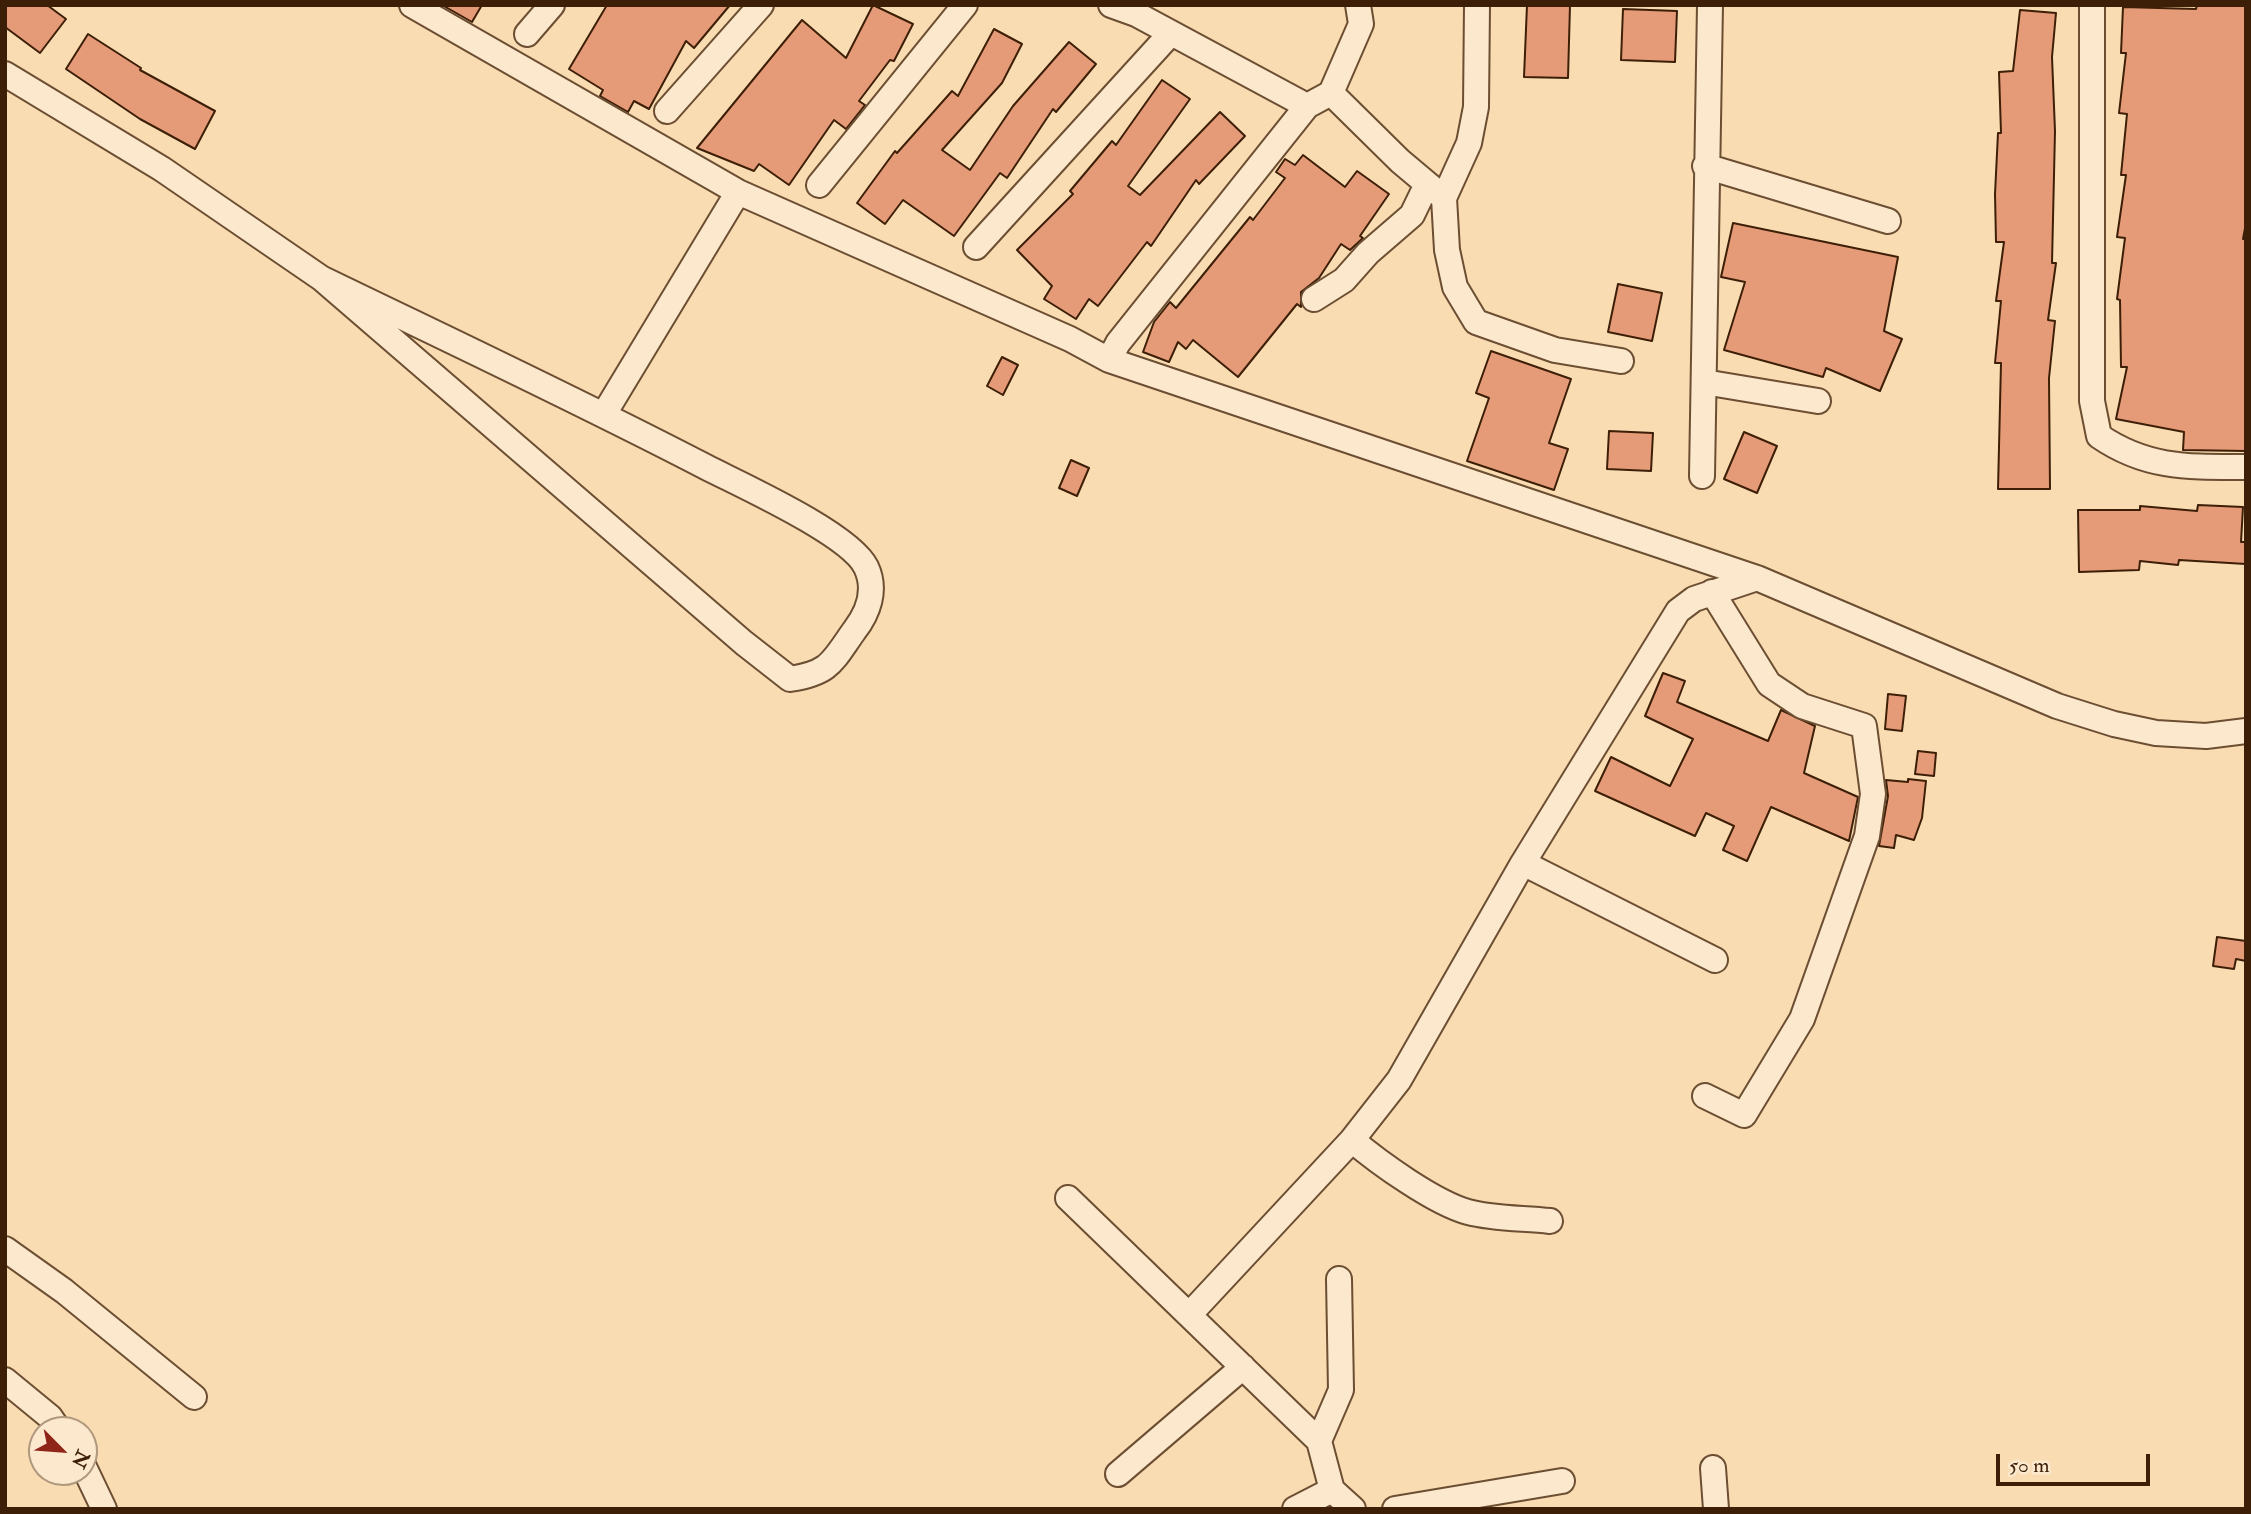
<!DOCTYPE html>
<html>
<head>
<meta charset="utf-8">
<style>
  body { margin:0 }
  #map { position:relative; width:2251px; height:1514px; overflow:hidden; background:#f9dcb2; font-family:"IM FELL Double Pica",serif }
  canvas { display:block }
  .frame { position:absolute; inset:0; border:7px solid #3d1f07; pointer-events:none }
  .north { position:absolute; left:28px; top:1416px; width:70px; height:70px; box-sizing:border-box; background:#fbe8cd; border:2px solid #af987e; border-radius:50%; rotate:115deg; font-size:19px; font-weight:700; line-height:28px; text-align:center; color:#3d1f07 }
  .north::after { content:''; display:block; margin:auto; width:24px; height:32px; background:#8f2418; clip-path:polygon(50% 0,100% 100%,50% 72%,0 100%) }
  .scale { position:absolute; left:1996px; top:1454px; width:154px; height:32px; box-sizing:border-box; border:4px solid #3d1f07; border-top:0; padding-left:9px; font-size:21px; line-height:24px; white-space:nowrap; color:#3d1f07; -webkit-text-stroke:5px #fbe8cd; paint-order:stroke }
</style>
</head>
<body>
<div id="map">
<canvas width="2251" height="1514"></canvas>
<div class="frame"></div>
<div class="north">N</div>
<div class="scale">50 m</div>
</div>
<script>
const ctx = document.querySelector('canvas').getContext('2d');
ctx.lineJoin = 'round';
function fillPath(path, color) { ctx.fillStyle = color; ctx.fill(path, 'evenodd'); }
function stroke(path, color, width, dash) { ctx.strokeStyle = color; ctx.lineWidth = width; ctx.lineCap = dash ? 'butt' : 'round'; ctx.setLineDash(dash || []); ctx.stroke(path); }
const building = new Path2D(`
  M 5,5 L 47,5 L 66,19 L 40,53 L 5,27 Z
  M 442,5 L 482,5 L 472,22 Z
  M 607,5 L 730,5 L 694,48 L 686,41 L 649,109 L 634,101 L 628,112 L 600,96 L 603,90 L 569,69 Z
  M 873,5 L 913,24 L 894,61 L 890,60 L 859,101 L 865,105 L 846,129 L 834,120 L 789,185 L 759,164 L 754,171 L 697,148 L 802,20 L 846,58 Z
  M 1527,5 L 1570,5 L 1568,78 L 1524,77 Z
  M 2197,5 L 2246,5 L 2246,223 L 2243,239 L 2246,239 L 2246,451 L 2183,450 L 2184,432 L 2116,419 L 2127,367 L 2121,367 L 2120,300 L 2117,299 L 2125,238 L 2117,237 L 2126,175 L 2121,175 L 2127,114 L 2119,113 L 2126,53 L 2121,53 L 2123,7 L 2196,9 Z
  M 1623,9 L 1677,11 L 1675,62 L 1621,60 Z
  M 2020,10 L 2056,13 L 2052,57 L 2055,131 L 2052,263 L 2056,263 L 2048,320 L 2055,321 L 2049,378 L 2050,489 L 1998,489 L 2001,363 L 1995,363 L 2001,301 L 1996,301 L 2004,242 L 1996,242 L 1995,194 L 1998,133 L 2001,133 L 1999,72 L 2013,71 Z
  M 994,29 L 1022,44 L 1002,83 L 942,150 L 970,170 L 1013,106 L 1069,42 L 1096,64 L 1056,112 L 1053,109 L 1007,178 L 1000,173 L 954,236 L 903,200 L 885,224 L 857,203 L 895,151 L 897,153 L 952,91 L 958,96 Z
  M 88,34 L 141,68 L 140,70 L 215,111 L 195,149 L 140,119 L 66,69 Z
  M 1162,80 L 1190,99 L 1128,186 L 1140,195 L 1220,112 L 1245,136 L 1199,184 L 1196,180 L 1151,246 L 1147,242 L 1098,306 L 1089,299 L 1076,319 L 1044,299 L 1052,286 L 1017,250 L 1073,194 L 1070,191 L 1112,141 L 1116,145 Z
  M 1303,155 L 1345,187 L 1357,171 L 1389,194 L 1360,236 L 1363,238 L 1350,250 L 1341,244 L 1319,278 L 1301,292 L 1301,307 L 1297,304 L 1238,377 L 1193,340 L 1186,349 L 1178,342 L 1169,362 L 1143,352 L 1154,322 L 1170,302 L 1176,308 L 1250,217 L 1253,220 L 1285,178 L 1276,172 L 1285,159 L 1295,165 Z
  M 1733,223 L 1898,257 L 1884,331 L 1902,339 L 1880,391 L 1826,368 L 1823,377 L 1724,350 L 1745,282 L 1721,277 Z
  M 1618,284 L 1662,293 L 1652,341 L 1608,332 Z
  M 1491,351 L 1571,379 L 1549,443 L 1568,449 L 1554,490 L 1467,461 L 1489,398 L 1476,393 Z
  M 1002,357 L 1018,365 L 1003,395 L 987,386 Z
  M 1609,431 L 1653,433 L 1651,471 L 1607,469 Z
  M 1744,432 L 1777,446 L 1757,493 L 1724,479 Z
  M 1071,460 L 1089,468 L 1077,496 L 1059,488 Z
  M 2198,505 L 2243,507 L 2241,542 L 2246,542 L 2246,564 L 2179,560 L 2178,565 L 2140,561 L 2139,570 L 2079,572 L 2078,510 L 2140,510 L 2140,506 L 2197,511 Z
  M 1663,673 L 1685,681 L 1677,702 L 1768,741 L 1781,710 L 1815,726 L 1804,773 L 1858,797 L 1849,841 L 1771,807 L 1747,861 L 1723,850 L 1734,826 L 1706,813 L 1695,836 L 1595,791 L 1611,757 L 1670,786 L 1693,739 L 1645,716 Z
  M 1888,694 L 1906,696 L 1902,731 L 1885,729 Z
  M 1918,751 L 1936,753 L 1934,776 L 1915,774 Z
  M 1908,779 L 1926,781 L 1922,818 L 1914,840 L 1896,835 L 1894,848 L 1879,846 L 1888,796 L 1886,780 L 1908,782 Z
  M 2217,937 L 2246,941 L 2246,961 L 2236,959 L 2234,969 L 2213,966 Z`);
const minor = new Path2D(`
  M 412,5 L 738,192 L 1070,339 L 1109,360 L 1757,578 L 2057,706 L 2114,724 L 2156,733 L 2206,736 L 2246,731
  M 1111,5 L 1136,14 L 1307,106 L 1331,93 L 1361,24 L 1358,5
  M 2092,5 L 2092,401 L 2099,436 C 2147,469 2190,467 2246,467
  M 527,34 L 552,5
  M 5,74 L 162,169 L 321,278 L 744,643 L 790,679 C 830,673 832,662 854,631 C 868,613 877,590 866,567 C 850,534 741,485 706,467 C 579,401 449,340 321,278
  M 1331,93 L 1400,161 L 1444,198 L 1447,250 L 1455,287 L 1476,322 L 1555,350 L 1621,361
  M 667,111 L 761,5
  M 1705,166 L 1888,221
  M 819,185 L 965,5
  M 1444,198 L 1469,143 L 1476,107 L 1477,5
  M 976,247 L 1171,33
  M 1314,299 L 1344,280 L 1368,253 L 1412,215 L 1427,184
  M 1109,360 L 1118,343 L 1307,106
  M 1704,382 L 1818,401
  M 604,414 L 738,192
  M 1702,476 L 1710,5
  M 1523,863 L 1715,960
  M 1705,1096 L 1744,1115 L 1802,1019 L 1867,836 L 1873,794 L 1864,726 L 1802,706 L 1769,684 L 1712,592
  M 1352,1140 C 1379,1163 1435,1203 1468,1212 C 1494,1219 1523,1218 1550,1221
  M 1068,1198 L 1319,1441 L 1332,1490
  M 5,1249 L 64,1291 L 194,1397
  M 1189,1315 L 1352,1140 L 1399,1080 L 1523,863 L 1678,611 L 1694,599 L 1757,578
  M 5,1380 L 50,1417 L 59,1430
  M 1319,1441 L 1341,1390 L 1339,1279
  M 84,1467 L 104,1509
  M 1713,1468 L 1716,1509
  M 1118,1474 L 1243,1367
  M 1295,1509 L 1332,1490 L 1353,1509
  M 1395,1509 L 1562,1481`);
fillPath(building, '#e59b78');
stroke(building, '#3d1f07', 2);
stroke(minor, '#6c4e32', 28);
stroke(minor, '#fbe8cd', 24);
</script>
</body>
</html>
